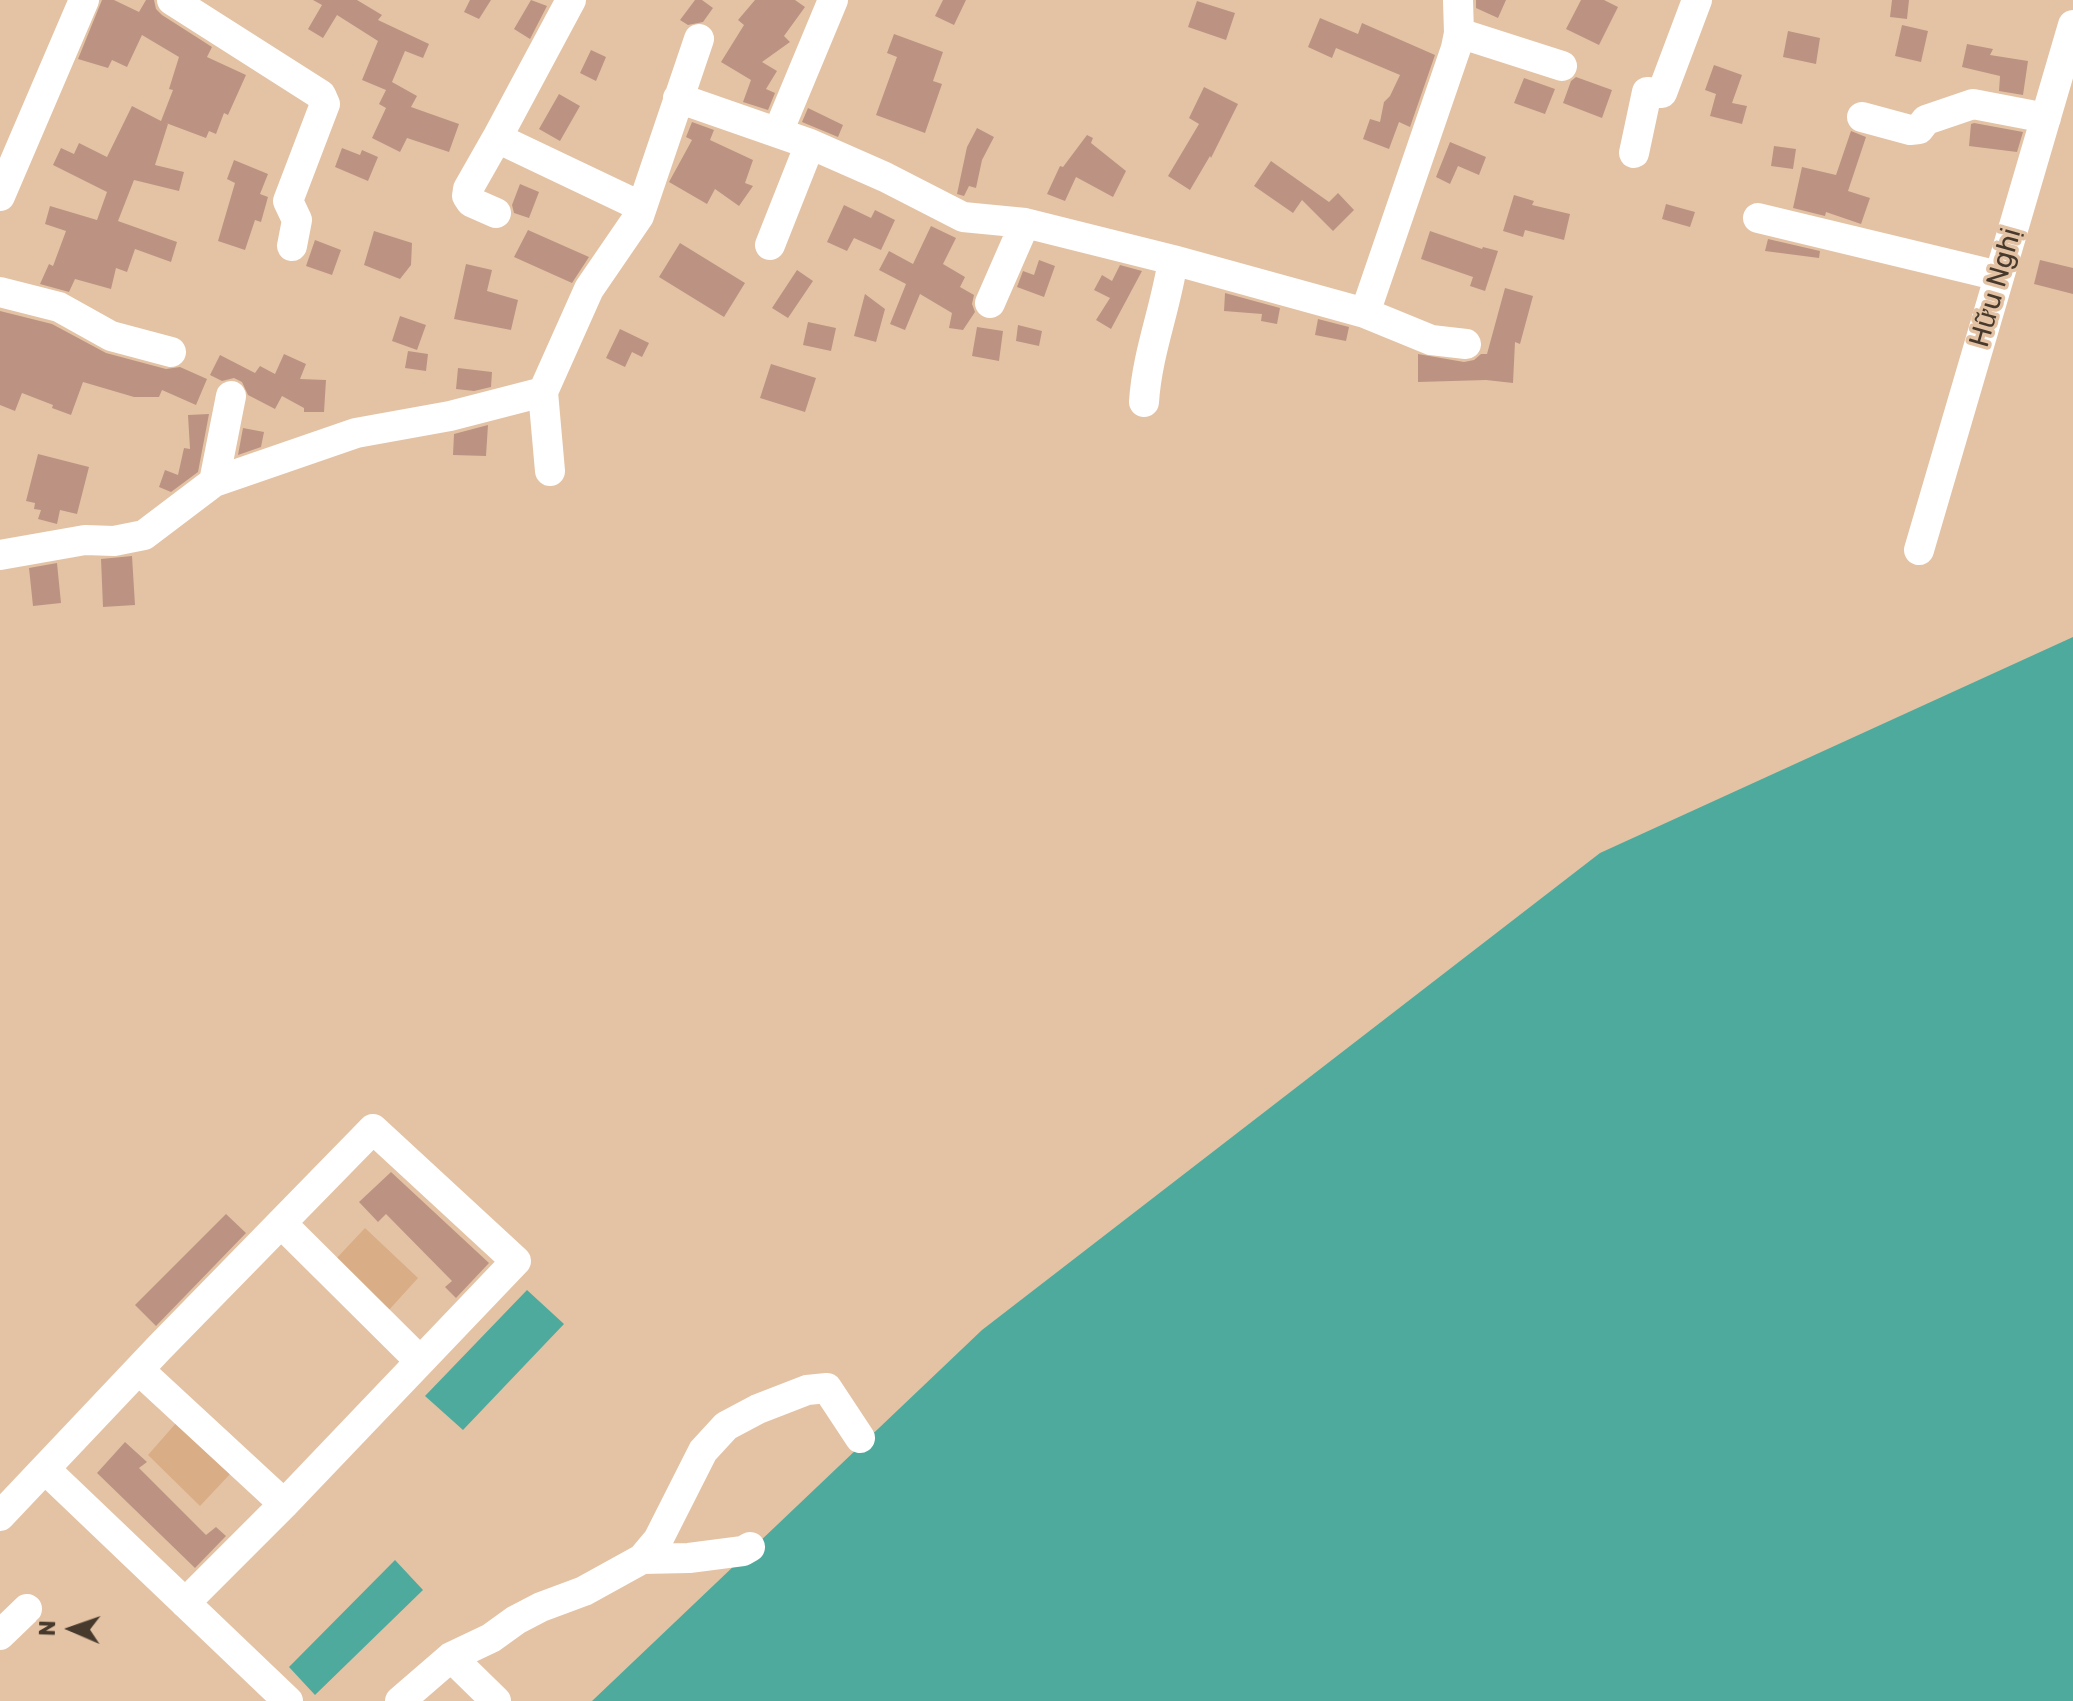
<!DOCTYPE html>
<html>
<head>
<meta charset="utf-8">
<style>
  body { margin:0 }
  #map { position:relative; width:2073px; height:1701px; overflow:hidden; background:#e4c3a5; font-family:Rubik,sans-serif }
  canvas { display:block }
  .north { position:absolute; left:32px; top:1589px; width:80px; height:80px; -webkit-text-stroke:6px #e4c3a5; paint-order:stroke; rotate:272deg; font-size:22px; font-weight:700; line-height:32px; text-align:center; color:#473a2d }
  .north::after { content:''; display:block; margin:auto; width:28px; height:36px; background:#473a2d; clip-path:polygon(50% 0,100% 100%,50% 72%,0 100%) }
</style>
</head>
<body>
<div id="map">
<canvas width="2073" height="1701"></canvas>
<div class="north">N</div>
</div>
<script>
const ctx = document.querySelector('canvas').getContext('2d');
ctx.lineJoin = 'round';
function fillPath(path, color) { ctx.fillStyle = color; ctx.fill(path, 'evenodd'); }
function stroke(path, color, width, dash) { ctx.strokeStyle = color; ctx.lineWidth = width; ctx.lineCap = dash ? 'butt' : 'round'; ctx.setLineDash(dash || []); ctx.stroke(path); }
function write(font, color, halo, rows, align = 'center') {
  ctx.font = font + ' Rubik,sans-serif'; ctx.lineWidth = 7; ctx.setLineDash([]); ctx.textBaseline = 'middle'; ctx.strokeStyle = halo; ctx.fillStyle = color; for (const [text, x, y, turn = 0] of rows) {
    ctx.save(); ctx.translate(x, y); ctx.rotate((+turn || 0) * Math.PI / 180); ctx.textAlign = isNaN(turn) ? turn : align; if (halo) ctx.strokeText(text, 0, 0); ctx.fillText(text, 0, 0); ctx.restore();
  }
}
const green = new Path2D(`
  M 365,1228 L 418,1278 L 388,1311 L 334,1261 Z
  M 177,1422 L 231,1473 L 200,1506 L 148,1455 Z`);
const water = new Path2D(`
  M 2073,637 L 2073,1701 L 592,1701 L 982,1330 L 1600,853 Z
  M 527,1290 L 564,1324 L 463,1430 L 425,1396 Z
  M 395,1560 L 423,1590 L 315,1695 L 289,1667 Z`);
const building = new Path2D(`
  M 102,0 L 114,0 L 139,12 L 146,0 L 154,0 L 156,9 L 162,15 L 212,47 L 207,57 L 246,75 L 228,115 L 224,113 L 216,134 L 209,131 L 206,138 L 166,123 L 168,124 L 155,165 L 184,172 L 179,191 L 134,180 L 118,221 L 177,242 L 171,262 L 135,249 L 127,272 L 116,268 L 111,289 L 75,279 L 69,292 L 40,284 L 49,264 L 53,266 L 66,231 L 45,224 L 50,206 L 97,220 L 107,192 L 53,165 L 61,148 L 74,154 L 79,143 L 107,157 L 132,106 L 161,121 L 173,90 L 169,89 L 179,57 L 142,35 L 127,67 L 112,60 L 108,68 L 78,59 Z
  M 313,0 L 357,0 L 382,15 L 378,20 L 429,44 L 423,58 L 405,51 L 392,82 L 417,96 L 411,107 L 459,124 L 449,152 L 407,138 L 400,152 L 372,138 L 386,108 L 379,104 L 386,90 L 362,80 L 378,41 L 337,15 L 323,38 L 308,29 L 322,5 Z
  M 470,0 L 491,0 L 479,19 L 464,12 Z
  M 531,0 L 547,6 L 530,39 L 514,29 Z
  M 695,0 L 702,0 L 713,8 L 703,22 L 688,25 L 680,20 Z
  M 755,0 L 795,0 L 805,7 L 784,36 L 790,42 L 762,62 L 777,71 L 766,89 L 775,93 L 768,110 L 743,102 L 751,80 L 721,62 L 744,25 L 738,20 Z
  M 943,0 L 966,0 L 954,25 L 935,16 Z
  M 1476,0 L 1506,0 L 1498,18 L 1476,8 Z
  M 1581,0 L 1604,0 L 1618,7 L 1599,45 L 1566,29 Z
  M 1892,0 L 1909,0 L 1907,19 L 1890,17 Z
  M 1197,1 L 1235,13 L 1226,40 L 1188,27 Z
  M 1320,18 L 1358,34 L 1362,23 L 1435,55 L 1410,127 L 1399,122 L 1389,149 L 1363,139 L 1370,119 L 1380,122 L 1384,102 L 1390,96 L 1400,75 L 1336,48 L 1332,58 L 1308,47 Z
  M 1902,25 L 1928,31 L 1921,62 L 1895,56 Z
  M 1788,31 L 1820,38 L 1816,64 L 1783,57 Z
  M 894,34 L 943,52 L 933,81 L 942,84 L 925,133 L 876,115 L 897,57 L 887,53 Z
  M 1967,44 L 1993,49 L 1990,55 L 2028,61 L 2023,95 L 1999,91 L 2000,76 L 1962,67 Z
  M 591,50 L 606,57 L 596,81 L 580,73 Z
  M 1714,65 L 1742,75 L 1732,103 L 1747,106 L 1742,124 L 1710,116 L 1716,94 L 1705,90 Z
  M 1576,77 L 1612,90 L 1602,118 L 1563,103 L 1571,81 Z
  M 1524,78 L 1555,89 L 1545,114 L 1514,103 Z
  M 1204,87 L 1238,104 L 1211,158 L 1210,156 L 1190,190 L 1168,176 L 1199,124 L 1189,118 Z
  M 559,94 L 580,106 L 560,141 L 539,129 Z
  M 808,108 L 843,125 L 838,137 L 802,122 Z
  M 692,122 L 714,130 L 710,140 L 753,160 L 745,183 L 753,186 L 739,206 L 715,189 L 707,204 L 669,182 L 692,140 L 686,137 Z
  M 1974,123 L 2023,132 L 2017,152 L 1969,146 L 1971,124 Z
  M 977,128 L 994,137 L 982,160 L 976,188 L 969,186 L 964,196 L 957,194 L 967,147 Z
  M 1851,131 L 1866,137 L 1848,191 L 1870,198 L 1861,224 L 1826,212 L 1825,216 L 1793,208 L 1802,167 L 1836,175 Z
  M 1087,135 L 1093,138 L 1091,143 L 1126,171 L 1113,197 L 1076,177 L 1065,201 L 1047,194 L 1060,166 L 1063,167 Z
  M 1450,142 L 1486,157 L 1479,175 L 1458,166 L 1450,184 L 1436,177 Z
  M 1774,146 L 1796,149 L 1793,169 L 1771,166 Z
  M 342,148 L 360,155 L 362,150 L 378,157 L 368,181 L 335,167 Z
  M 234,160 L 268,174 L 260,194 L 268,197 L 261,222 L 255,220 L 245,250 L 218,241 L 235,183 L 227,179 Z
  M 1271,161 L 1329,202 L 1338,193 L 1354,210 L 1333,231 L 1302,200 L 1293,213 L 1254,186 Z
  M 520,184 L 539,192 L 529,218 L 514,213 L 512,205 Z
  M 1514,195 L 1534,201 L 1532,205 L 1570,214 L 1564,240 L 1525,230 L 1523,237 L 1503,231 Z
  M 1666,204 L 1695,212 L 1690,227 L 1662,219 Z
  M 844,205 L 871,218 L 875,210 L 895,220 L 881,250 L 854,238 L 847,251 L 827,242 Z
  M 931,226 L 956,238 L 943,264 L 965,277 L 960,287 L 974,295 L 972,304 L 975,312 L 963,330 L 949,328 L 952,313 L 920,294 L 905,330 L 890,324 L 906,284 L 879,270 L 889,251 L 913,264 Z
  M 528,230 L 589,257 L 572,283 L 514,257 Z
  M 374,231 L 412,243 L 411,265 L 400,279 L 364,265 Z
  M 1430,231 L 1482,249 L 1483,247 L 1498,251 L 1485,291 L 1470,286 L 1473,277 L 1421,259 Z
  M 1768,239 L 1820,251 L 1819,258 L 1765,251 Z
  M 315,240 L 341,250 L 332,275 L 306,266 Z
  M 680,243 L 745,283 L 724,317 L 659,277 Z
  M 1039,260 L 1055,266 L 1044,297 L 1017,287 L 1023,271 L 1034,275 Z
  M 2040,260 L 2073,268 L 2073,294 L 2034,284 Z
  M 466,264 L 492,270 L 487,291 L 518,300 L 511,330 L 454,319 Z
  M 1120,265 L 1142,271 L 1111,329 L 1096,320 L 1110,298 L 1094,290 L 1102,275 L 1112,281 Z
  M 797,270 L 813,281 L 788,318 L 772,308 Z
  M 1505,288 L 1533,296 L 1520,344 L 1515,342 L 1513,383 L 1486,380 L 1418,382 L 1418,354 L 1464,362 L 1474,360 L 1481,354 L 1487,354 Z
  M 1225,293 L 1280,308 L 1277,324 L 1261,321 L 1262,314 L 1224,311 Z
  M 865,294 L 885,309 L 876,342 L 854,336 Z
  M 0,311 L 52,324 L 106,353 L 166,369 L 180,367 L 207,379 L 196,405 L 162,390 L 159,397 L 134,397 L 83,382 L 71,415 L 52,408 L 53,405 L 22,393 L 15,411 L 0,405 Z
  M 400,316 L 426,325 L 417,350 L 392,341 Z
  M 1318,319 L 1349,327 L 1346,341 L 1315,335 Z
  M 808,322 L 836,328 L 831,351 L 803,345 Z
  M 1018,325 L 1042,331 L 1039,346 L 1016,341 Z
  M 977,327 L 1003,331 L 999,361 L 972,356 Z
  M 620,329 L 649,343 L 642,357 L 632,352 L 625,367 L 606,358 Z
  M 408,351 L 428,354 L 426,371 L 405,368 Z
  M 284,354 L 306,364 L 300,379 L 326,380 L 324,412 L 304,412 L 304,408 L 282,396 L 275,409 L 248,395 L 242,382 L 234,378 L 222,381 L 210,375 L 220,355 L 255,373 L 260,366 L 275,374 Z
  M 771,364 L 816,378 L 805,412 L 760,398 Z
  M 458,368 L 492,372 L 491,387 L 474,391 L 456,389 Z
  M 209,414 L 198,472 L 171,492 L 159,487 L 165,470 L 178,475 L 184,448 L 190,449 L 188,415 Z
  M 488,425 L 486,456 L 453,455 L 454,434 Z
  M 243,428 L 264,432 L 261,447 L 238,455 Z
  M 38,454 L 89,467 L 77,514 L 60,510 L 57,524 L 38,519 L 41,510 L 34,509 L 35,503 L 26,501 Z
  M 132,556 L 135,605 L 103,607 L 101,559 Z
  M 57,563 L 61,603 L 33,606 L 29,568 Z
  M 391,1172 L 489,1263 L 456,1298 L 445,1287 L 452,1281 L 386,1214 L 378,1222 L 359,1202 Z
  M 226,1214 L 246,1233 L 156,1326 L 135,1305 Z
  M 125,1442 L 147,1462 L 139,1468 L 206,1535 L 216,1527 L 226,1536 L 195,1568 L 97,1473 Z`);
const minor = new Path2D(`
  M 172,0 L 321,95 L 325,104 L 288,201 L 297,220 L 292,246
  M 571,0 L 497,138 L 642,207
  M 1459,33 L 1562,66
  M 678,98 L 810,144 L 885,177 L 963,217 L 1025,223 L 1173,260 L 1365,313 L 1456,48 L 1459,33 L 1458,0
  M 1862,117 L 1910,130 L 1919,129 L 1926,120 L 1973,104 L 2046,118
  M 778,132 L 833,0
  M 1634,153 L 1647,92 L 1662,93 L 1697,0
  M 0,196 L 84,0
  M 496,213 L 471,202 L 467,196 L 468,189 L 497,138
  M 1758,218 L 1999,276
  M 770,245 L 810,144
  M 0,292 L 59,307 L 111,336 L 171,352
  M 990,303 L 1025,223
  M 1365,313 L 1431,340 L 1466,344
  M 543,392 L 589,289 L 639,216 L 699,39
  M 1144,402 C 1147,353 1166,308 1173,260
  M 214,482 L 231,396
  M 1919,550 L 2073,25
  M 0,555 L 85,540 L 114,541 L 144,535 L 214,482 L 356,433 L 450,416 L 543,392 L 550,471
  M 281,1223 L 420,1361
  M 139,1370 L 284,1504
  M 45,1469 L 288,1701
  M 0,1516 L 159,1348 L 373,1129 L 516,1261 L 284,1504 L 185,1603
  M 642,1559 L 689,1558 L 743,1551 L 750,1547
  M 0,1635 L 27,1609
  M 451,1657 L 496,1701
  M 400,1701 L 451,1657 L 491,1638 L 516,1620 L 541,1607 L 584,1591 L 642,1559 L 658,1540 L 703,1451 L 726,1426 L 758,1409 L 807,1390 L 827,1388 L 860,1438`);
const streetNames = [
  ["Hữu Nghị",1996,288,-74]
];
fillPath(green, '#d9ad85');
fillPath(water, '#4faa9e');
fillPath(building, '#bc9382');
stroke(minor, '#fff', 30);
write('28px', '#473a2d', '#e4c3a5', streetNames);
</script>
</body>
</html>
